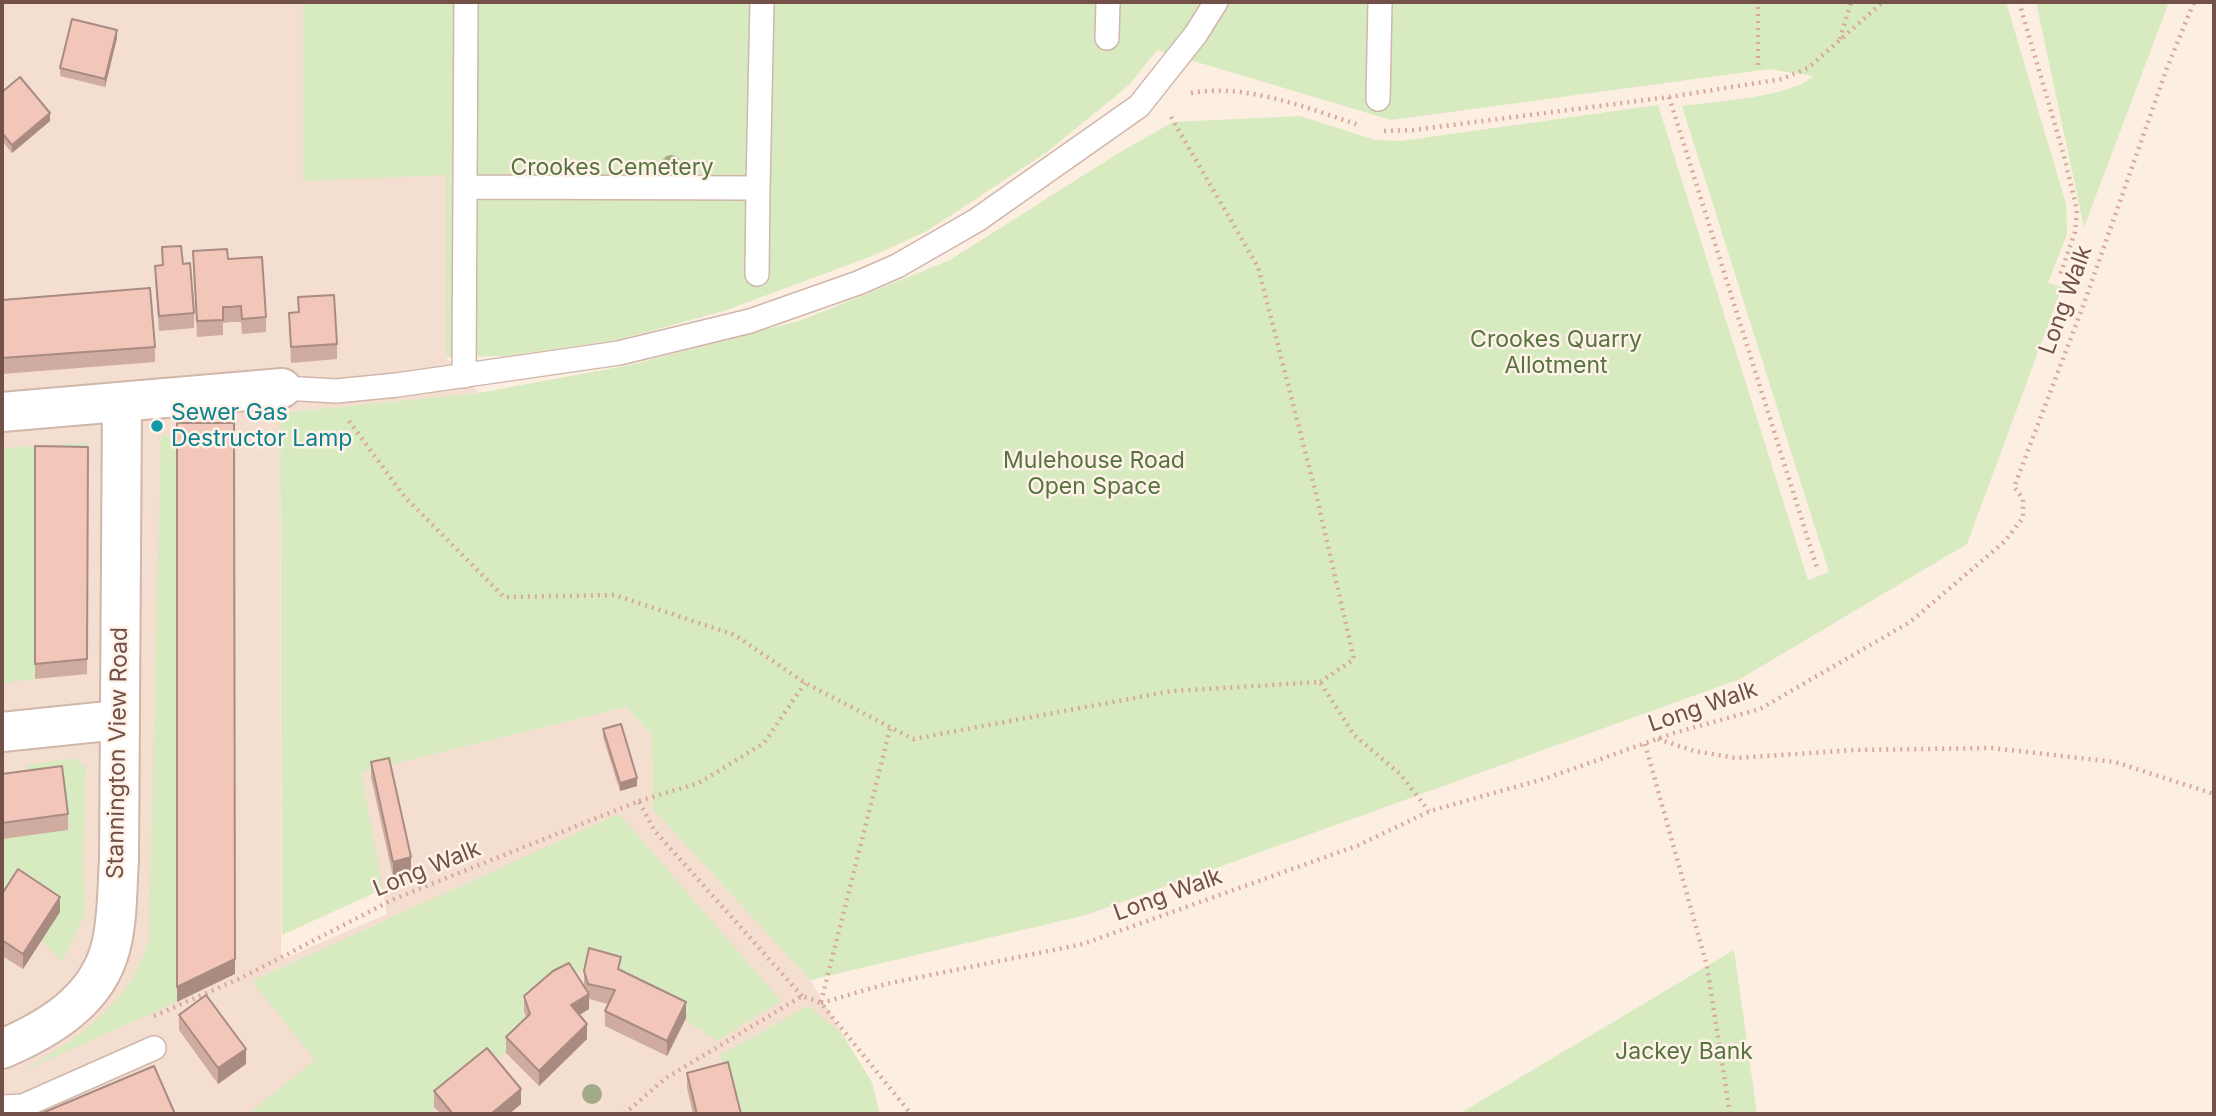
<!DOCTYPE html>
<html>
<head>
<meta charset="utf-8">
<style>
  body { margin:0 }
  #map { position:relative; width:2216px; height:1116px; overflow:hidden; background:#fceee1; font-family:Inter,sans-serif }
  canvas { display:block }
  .frame { position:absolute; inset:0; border:4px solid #745148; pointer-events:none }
</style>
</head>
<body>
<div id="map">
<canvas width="2216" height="1116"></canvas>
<div class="frame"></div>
</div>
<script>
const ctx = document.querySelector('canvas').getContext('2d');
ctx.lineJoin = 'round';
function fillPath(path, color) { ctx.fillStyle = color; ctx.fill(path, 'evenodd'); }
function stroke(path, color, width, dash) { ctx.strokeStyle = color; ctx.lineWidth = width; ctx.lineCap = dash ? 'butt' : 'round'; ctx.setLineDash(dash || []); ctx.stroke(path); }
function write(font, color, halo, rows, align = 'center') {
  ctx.font = font + ' Inter,sans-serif'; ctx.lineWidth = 5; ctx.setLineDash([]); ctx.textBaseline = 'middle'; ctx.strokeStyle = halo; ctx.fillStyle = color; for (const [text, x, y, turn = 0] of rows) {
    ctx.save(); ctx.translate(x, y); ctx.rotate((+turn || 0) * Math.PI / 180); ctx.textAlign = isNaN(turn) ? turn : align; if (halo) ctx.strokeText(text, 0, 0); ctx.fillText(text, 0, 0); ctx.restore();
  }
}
const residential = new Path2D(`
  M 2,2 L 303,2 L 303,181 L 446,174 L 446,357 L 479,393 L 280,413 L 281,960 L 387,914 L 361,772 L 626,707 L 652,735 L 653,809 L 810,980 L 872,1083 L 880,1114 L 2,1114 Z`);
const green = new Path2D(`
  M 303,2 L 2006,2 L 2066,204 L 2067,234 L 2048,283 L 2062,287 L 1967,544 L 1740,679 L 1086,915 L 810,980 L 653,809 L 652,735 L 626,707 L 361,772 L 383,889 L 282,935 L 280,413 L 479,393 L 630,365 L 802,320 L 950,260 L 1117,154 L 1173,122 L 1300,116 L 1375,140 L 1401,141 L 1658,105 L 1808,580 L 1829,572 L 1682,106 C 1717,101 1788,98 1814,76 L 1769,69 L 1391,120 L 1157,50 L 1129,85 L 1047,152 L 927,231 L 872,256 L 724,311 L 617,340 L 505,356 L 446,357 L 446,175 L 303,181 Z
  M 2036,2 L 2169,2 L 2084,227 Z
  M 161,435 L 177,438 L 177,1002 L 20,1072 C 76,1041 130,1004 149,940 Z
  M 88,443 L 88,462 L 36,462 L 35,679 L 2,683 L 2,448 Z
  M 74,758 L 86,768 L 83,859 L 85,914 L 62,962 L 42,941 L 60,912 L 2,909 L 2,839 L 68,829 L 29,786 L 27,765 Z
  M 619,814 L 781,1001 L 717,1041 C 677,1011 630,993 589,964 L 569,979 L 530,1029 L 506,1053 L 487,1063 L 428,1114 L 248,1114 L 315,1060 L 252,981 Z
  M 1734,950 L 1757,1114 L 1459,1114 L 1707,966 Z
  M 808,1006 L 843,1035 L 872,1083 L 880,1114 L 737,1114 L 720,1055 Z`);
const path = new Path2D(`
  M 2019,2 L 2063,152 L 2077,210 L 2075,232 L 2059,278
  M 1840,39 L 1851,2
  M 1758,65 L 1758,2
  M 1191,93 C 1246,83 1307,108 1359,125
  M 1669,97 L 1817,568
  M 1171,117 L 1258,267 L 1316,494 L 1354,659 L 1320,682
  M 1384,131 L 1413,130 L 1669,97 L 1782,79 L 1808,68 L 1883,2
  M 349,421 L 404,496 L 504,597 L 615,595 L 735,635 L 805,683 L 913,739 L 1172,691 L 1320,682 L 1354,735 L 1400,774 L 1429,811
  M 1658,739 L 1694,751 L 1736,758 L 1855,750 L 1992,748 L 2115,762 L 2214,794
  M 1645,744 L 1707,966 L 1730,1114
  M 639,801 L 699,783 L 764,743 L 805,683
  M 821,1002 L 890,729
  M 821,1003 L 886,984 L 1083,944 L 1359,845 L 1430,811 L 1547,778 L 1674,733 L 1760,709 L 1910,622 L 2004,542 L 2023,518 L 2023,499 L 2014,487 L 2082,309 L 2167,68 L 2194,2
  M 154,1016 L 243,977 L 394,899 L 639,801 L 654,830 L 802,996
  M 624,1114 L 666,1078 L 802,996 L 821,1003 L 911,1114`);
const service = new Path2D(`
  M 1107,38 L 1108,2
  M 1378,99 L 1380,2
  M 466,187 L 758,188 L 762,2
  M 757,274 L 758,188
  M 464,376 L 466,2
  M 282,388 L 336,391 L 397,385 L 619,353 L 750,321 L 858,283 L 897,266 L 977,220 L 1139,106 L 1196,34 L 1216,2
  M 2,1107 L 23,1106 L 154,1048`);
const minor = new Path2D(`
  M 2,412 L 282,388
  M 2,732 L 118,720
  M 2,1049 C 49,1029 98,1000 111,946 C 118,918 117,888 119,860 L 122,403`);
const trees = [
  [671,165],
  [592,1094]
];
const wall = new Path2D(`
  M 117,38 L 105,87 L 60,76 L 60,68 Z
  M 2,92 L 50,121 L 12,153 L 2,141 Z
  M 162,247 L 183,264 L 194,313 L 194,328 L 159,331 L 155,281 L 155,266 L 162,265 Z
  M 193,251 L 228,259 L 266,317 L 266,332 L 242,334 L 241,322 L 231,322 L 223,323 L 223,335 L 197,337 Z
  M 298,297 L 337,344 L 337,359 L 291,363 L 289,313 L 298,312 Z
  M 2,300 L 155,347 L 155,362 L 2,374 Z
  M 35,446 L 88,447 L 87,674 L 35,679 Z
  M 603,729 L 637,786 L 620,791 L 603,737 Z
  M 371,762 L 411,873 L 393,877 L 371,777 Z
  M 2,774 L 68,814 L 68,830 L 2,839 Z
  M 2,894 L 60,912 L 23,969 L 2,956 Z
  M 621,970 L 686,1018 L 667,1056 L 605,1026 L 605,1011 L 608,1004 L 589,999 L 589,1009 L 579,1015 L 587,1039 L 539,1086 L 506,1053 L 506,1037 L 526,1017 L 524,1011 L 524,996 L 584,986 L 584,971 Z
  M 179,1015 L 246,1064 L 218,1084 L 179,1030 Z
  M 687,1073 L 741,1114 L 693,1114 L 687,1088 Z
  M 434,1091 L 521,1104 L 509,1114 L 441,1114 L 434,1107 Z`);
const shadedWall = new Path2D(`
  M 117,30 L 117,38 L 105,87 L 105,79 Z
  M 50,113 L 50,121 L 12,153 L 12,145 Z
  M 637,778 L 637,786 L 620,791 L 620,783 Z
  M 411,857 L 411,873 L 393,877 L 393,862 Z
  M 60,897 L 60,912 L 23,969 L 23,954 Z
  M 235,959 L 235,974 L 177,1002 L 177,987 Z
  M 589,994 L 589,1009 L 571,1020 L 571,1005 Z
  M 686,1002 L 686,1018 L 667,1056 L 667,1041 Z
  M 587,1024 L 587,1039 L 539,1086 L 539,1071 Z
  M 246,1049 L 246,1064 L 218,1084 L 218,1068 Z
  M 521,1089 L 521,1104 L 509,1114 L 491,1114 Z`);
const building = new Path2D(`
  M 72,19 L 117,30 L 105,79 L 60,68 Z
  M 20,77 L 50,113 L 12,145 L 2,133 L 2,92 Z
  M 181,246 L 183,264 L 190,263 L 194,313 L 159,316 L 155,266 L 163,265 L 162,247 Z
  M 227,249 L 228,259 L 262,257 L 266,317 L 242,319 L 241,306 L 231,307 L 223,307 L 223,320 L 197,321 L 193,251 Z
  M 150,288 L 155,347 L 2,358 L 2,300 Z
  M 334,295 L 337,344 L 291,347 L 289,313 L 299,312 L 298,297 Z
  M 177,423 L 234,423 L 235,959 L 177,987 Z
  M 35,446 L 88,447 L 87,659 L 35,664 Z
  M 621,724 L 637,778 L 620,783 L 603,729 Z
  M 389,758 L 411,857 L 393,862 L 371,762 Z
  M 62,766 L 68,814 L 2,823 L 2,774 Z
  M 18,869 L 60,897 L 23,954 L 2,940 L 2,894 Z
  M 589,948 L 621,957 L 618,969 L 686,1002 L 667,1041 L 605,1011 L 615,990 L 588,984 L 584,971 Z
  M 569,963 L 589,994 L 571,1005 L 587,1024 L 539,1071 L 506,1037 L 530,1014 L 524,996 L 553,971 Z
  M 206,995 L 246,1049 L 218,1068 L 179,1015 Z
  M 487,1048 L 521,1089 L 491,1114 L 453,1114 L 434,1091 Z
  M 728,1062 L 741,1114 L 697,1114 L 687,1073 Z
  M 154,1066 L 175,1114 L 40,1114 Z`);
const markers = [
  [157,426,7,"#0f9aa8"]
];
const parkNames = [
  ["Crookes Cemetery",612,168],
  ["Crookes Quarry",1556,340],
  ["Allotment",1556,366],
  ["Mulehouse Road",1094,461],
  ["Open Space",1094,487],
  ["Jackey Bank",1684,1052]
];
const streetNames = [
  ["Long Walk",2066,300,-70],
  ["Long Walk",1703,707,-19],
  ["Stannington View Road",118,753,-89],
  ["Long Walk",427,869,-22],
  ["Long Walk",1168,895,-20]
];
const cultureNames = [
  ["Sewer Gas",171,413],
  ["Destructor Lamp",171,439]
];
fillPath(residential, '#f4ded0');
fillPath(green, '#d7eac0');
stroke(service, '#d0b6ab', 26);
stroke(minor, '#d0b6ab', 42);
stroke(path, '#d7aa9c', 4.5, [2, 5]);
stroke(service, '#fff', 23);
stroke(minor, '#fff', 38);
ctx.fillStyle = '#a1ab87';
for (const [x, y] of trees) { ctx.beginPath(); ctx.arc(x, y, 10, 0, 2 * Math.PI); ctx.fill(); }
fillPath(wall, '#d0ab9f');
fillPath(shadedWall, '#a98b82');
fillPath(building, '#f2c7b9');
stroke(building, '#a98b82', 2);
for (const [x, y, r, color] of markers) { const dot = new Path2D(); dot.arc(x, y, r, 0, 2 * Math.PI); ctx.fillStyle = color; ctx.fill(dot); stroke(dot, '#fff2e8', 2.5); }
write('23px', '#56743d', '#fff2e8', parkNames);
write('23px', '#745148', '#fff2e8', streetNames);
write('23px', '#0d838f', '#fff2e8', cultureNames, 'left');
</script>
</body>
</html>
